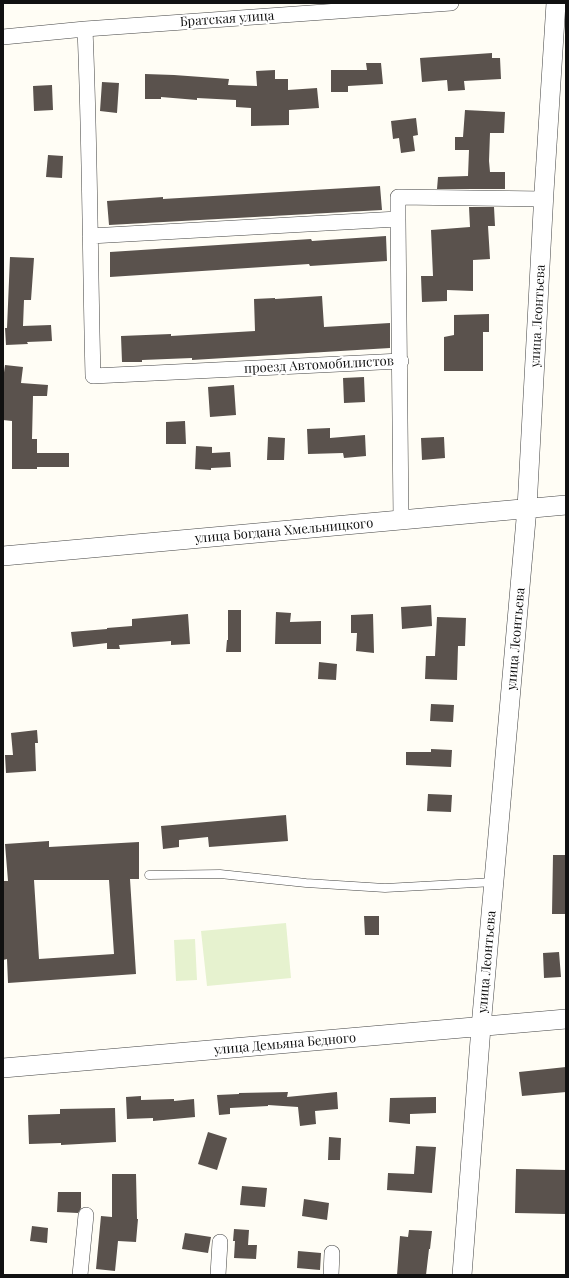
<!DOCTYPE html>
<html>
<head>
<meta charset="utf-8">
<style>
  body { margin:0 }
  #map { position:relative; width:569px; height:1278px; overflow:hidden; background:#fffdf5; font-family:"Playfair Display",serif }
  canvas { display:block }
  .frame { position:absolute; inset:0; border:4px solid #111; pointer-events:none }
</style>
</head>
<body>
<div id="map">
<canvas width="569" height="1278"></canvas>
<div class="frame"></div>
</div>
<script>
const ctx = document.querySelector('canvas').getContext('2d');
ctx.lineJoin = 'round';
function fillPath(path, color) { ctx.fillStyle = color; ctx.fill(path, 'evenodd'); }
function stroke(path, color, width, dash) { ctx.strokeStyle = color; ctx.lineWidth = width; ctx.lineCap = dash ? 'butt' : 'round'; ctx.setLineDash(dash || []); ctx.stroke(path); }
function write(font, color, halo, rows, align = 'center') {
  ctx.font = font + ' "Playfair Display",serif'; ctx.lineWidth = 4; ctx.setLineDash([]); ctx.textBaseline = 'middle'; ctx.strokeStyle = halo; ctx.fillStyle = color; for (const [text, x, y, turn = 0] of rows) {
    ctx.save(); ctx.translate(x, y); ctx.rotate((+turn || 0) * Math.PI / 180); ctx.textAlign = isNaN(turn) ? turn : align; if (halo) ctx.strokeText(text, 0, 0); ctx.fillText(text, 0, 0); ctx.restore();
  }
}
const pitch = new Path2D(`
  M 286,923 L 291,978 L 207,986 L 201,931 Z
  M 195,939 L 197,980 L 176,981 L 174,940 Z`);
const building = new Path2D(`
  M 492,53 L 492,58 L 500,58 L 501,79 L 464,81 L 465,90 L 448,91 L 447,80 L 422,82 L 420,58 Z
  M 366,63 L 381,63 L 383,84 L 348,86 L 348,92 L 331,92 L 331,70 L 367,70 Z
  M 275,70 L 275,79 L 288,79 L 288,90 L 317,88 L 319,108 L 289,110 L 289,125 L 251,126 L 251,108 L 236,107 L 236,100 L 197,98 L 197,100 L 161,97 L 161,99 L 145,99 L 145,74 L 174,75 L 229,79 L 228,85 L 257,86 L 256,71 Z
  M 102,82 L 119,83 L 117,113 L 100,111 Z
  M 52,85 L 53,110 L 34,111 L 33,86 Z
  M 465,110 L 505,112 L 504,133 L 490,133 L 489,161 L 490,172 L 505,172 L 505,189 L 437,189 L 438,177 L 468,176 L 469,150 L 455,150 L 455,137 L 463,137 Z
  M 416,118 L 418,135 L 413,136 L 415,151 L 401,153 L 399,138 L 393,139 L 391,121 Z
  M 48,155 L 63,156 L 62,178 L 46,177 Z
  M 380,186 L 382,210 L 109,225 L 107,201 L 163,197 L 163,199 Z
  M 469,207 L 494,207 L 495,226 L 488,226 L 490,259 L 473,260 L 473,291 L 447,290 L 447,301 L 422,302 L 421,276 L 433,276 L 431,230 L 470,227 Z
  M 386,236 L 387,261 L 310,266 L 309,264 L 110,277 L 110,252 L 311,239 L 312,241 Z
  M 10,257 L 34,258 L 31,300 L 24,300 L 23,326 L 51,325 L 52,341 L 27,342 L 28,344 L 6,345 L 5,328 L 7,328 Z
  M 322,296 L 324,327 L 390,323 L 390,348 L 192,360 L 192,358 L 142,360 L 142,362 L 122,362 L 121,336 L 171,334 L 171,336 L 255,331 L 254,299 L 275,298 L 275,299 Z
  M 489,314 L 489,332 L 483,332 L 483,371 L 444,371 L 444,337 L 454,335 L 454,315 Z
  M 5,365 L 23,367 L 21,383 L 48,385 L 47,396 L 33,396 L 32,439 L 37,439 L 37,453 L 69,453 L 69,467 L 37,467 L 37,469 L 12,469 L 12,421 L 3,420 L 3,380 Z
  M 364,377 L 365,402 L 344,403 L 343,378 Z
  M 234,385 L 236,415 L 210,417 L 208,387 Z
  M 185,421 L 186,444 L 166,444 L 166,422 Z
  M 330,428 L 330,438 L 365,435 L 366,456 L 344,458 L 343,453 L 308,454 L 307,429 Z
  M 268,437 L 285,438 L 284,460 L 267,460 Z
  M 444,437 L 445,458 L 422,460 L 421,438 Z
  M 196,446 L 212,447 L 212,453 L 230,452 L 231,467 L 211,468 L 211,470 L 195,469 Z
  M 431,605 L 432,626 L 402,629 L 401,607 Z
  M 228,610 L 241,610 L 241,652 L 226,652 L 227,640 L 228,640 Z
  M 276,612 L 291,613 L 290,622 L 321,621 L 321,644 L 275,644 Z
  M 188,614 L 190,644 L 171,645 L 171,641 L 119,645 L 120,649 L 107,649 L 107,643 L 73,647 L 71,632 L 107,629 L 107,628 L 132,626 L 132,619 Z
  M 373,614 L 374,653 L 356,651 L 357,633 L 351,633 L 351,615 Z
  M 437,617 L 466,618 L 465,646 L 458,646 L 457,680 L 425,679 L 426,656 L 435,656 Z
  M 319,662 L 337,664 L 336,680 L 318,679 Z
  M 431,704 L 454,705 L 453,722 L 430,721 Z
  M 37,730 L 38,743 L 35,743 L 36,771 L 6,773 L 5,755 L 13,755 L 11,733 Z
  M 431,749 L 452,750 L 451,767 L 406,765 L 406,752 L 431,752 Z
  M 428,794 L 452,795 L 451,812 L 427,811 Z
  M 286,815 L 288,841 L 209,847 L 208,837 L 179,840 L 179,847 L 163,849 L 161,826 Z
  M 49,841 L 49,847 L 139,842 L 139,879 L 130,879 L 136,974 L 8,983 L 7,959 L 3,960 L 3,881 L 8,881 L 5,844 ZM 34,880 L 109,880 L 114,954 L 39,959 Z
  M 553,855 L 566,855 L 566,914 L 552,914 Z
  M 364,916 L 379,916 L 379,935 L 365,935 Z
  M 559,952 L 561,977 L 544,978 L 543,953 Z
  M 566,1067 L 566,1092 L 522,1096 L 519,1072 Z
  M 288,1092 L 287,1097 L 337,1092 L 338,1109 L 315,1111 L 316,1124 L 300,1126 L 298,1107 L 268,1105 L 268,1106 L 230,1108 L 230,1114 L 219,1115 L 217,1095 L 239,1094 L 239,1093 Z
  M 141,1096 L 141,1100 L 174,1099 L 174,1101 L 194,1099 L 195,1117 L 153,1121 L 153,1118 L 127,1119 L 126,1097 Z
  M 436,1097 L 436,1113 L 410,1114 L 410,1124 L 389,1122 L 390,1098 Z
  M 115,1108 L 116,1142 L 61,1145 L 61,1143 L 29,1144 L 28,1115 L 60,1114 L 60,1109 Z
  M 208,1132 L 227,1138 L 217,1170 L 198,1164 Z
  M 329,1137 L 341,1138 L 340,1160 L 328,1160 Z
  M 416,1146 L 436,1147 L 432,1193 L 387,1190 L 388,1173 L 414,1174 Z
  M 516,1169 L 566,1170 L 566,1214 L 515,1213 Z
  M 112,1174 L 136,1174 L 137,1219 L 138,1219 L 136,1242 L 118,1241 L 115,1271 L 96,1269 L 101,1216 L 112,1217 Z
  M 242,1186 L 267,1188 L 265,1207 L 240,1205 Z
  M 58,1192 L 81,1192 L 81,1208 L 78,1213 L 57,1212 Z
  M 304,1199 L 329,1203 L 327,1220 L 302,1216 Z
  M 32,1226 L 48,1228 L 47,1243 L 30,1241 Z
  M 234,1229 L 249,1230 L 248,1245 L 257,1245 L 256,1259 L 234,1258 L 235,1241 L 233,1241 Z
  M 409,1230 L 432,1231 L 430,1249 L 429,1249 L 426,1275 L 397,1275 L 400,1236 L 408,1237 Z
  M 185,1233 L 211,1237 L 208,1253 L 182,1249 Z
  M 298,1251 L 321,1253 L 320,1270 L 297,1268 Z`);
const service = new Path2D(`
  M 149,875 L 220,874 L 306,883 L 385,888 L 494,882`);
const minor = new Path2D(`
  M 85,29 C 90,144 90,260 93,376 L 401,361
  M 3,37 L 85,29 L 451,3
  M 398,219 L 398,197 L 544,199
  M 90,236 L 398,219 L 401,520
  M 80,1275 L 86,1215
  M 218,1275 L 220,1242
  M 331,1275 L 332,1253`);
const tertiary = new Path2D(`
  M 3,556 L 566,505
  M 3,1068 L 566,1019
  M 462,1275 L 481,1027 L 527,508 L 544,192 L 556,3`);
const streetNames = [
  ["Братская улица",227,19,-4],
  ["улица Леонтьева",538,316,-87],
  ["проезд Автомобилистов",319,365,-3],
  ["улица Богдана Хмельницкого",284,531,-5],
  ["улица Леонтьева",516,639,-85],
  ["улица Леонтьева",487,962,-85],
  ["улица Демьяна Бедного",285,1044,-5]
];
fillPath(pitch, '#e6f2cf');
fillPath(building, '#5a524d');
stroke(service, '#444', 9);
stroke(minor, '#444', 16);
stroke(tertiary, '#444', 20);
stroke(service, '#fff', 8);
stroke(minor, '#fff', 15);
stroke(tertiary, '#fff', 19);
write('13px', '#111', '#fff', streetNames);
</script>
</body>
</html>
